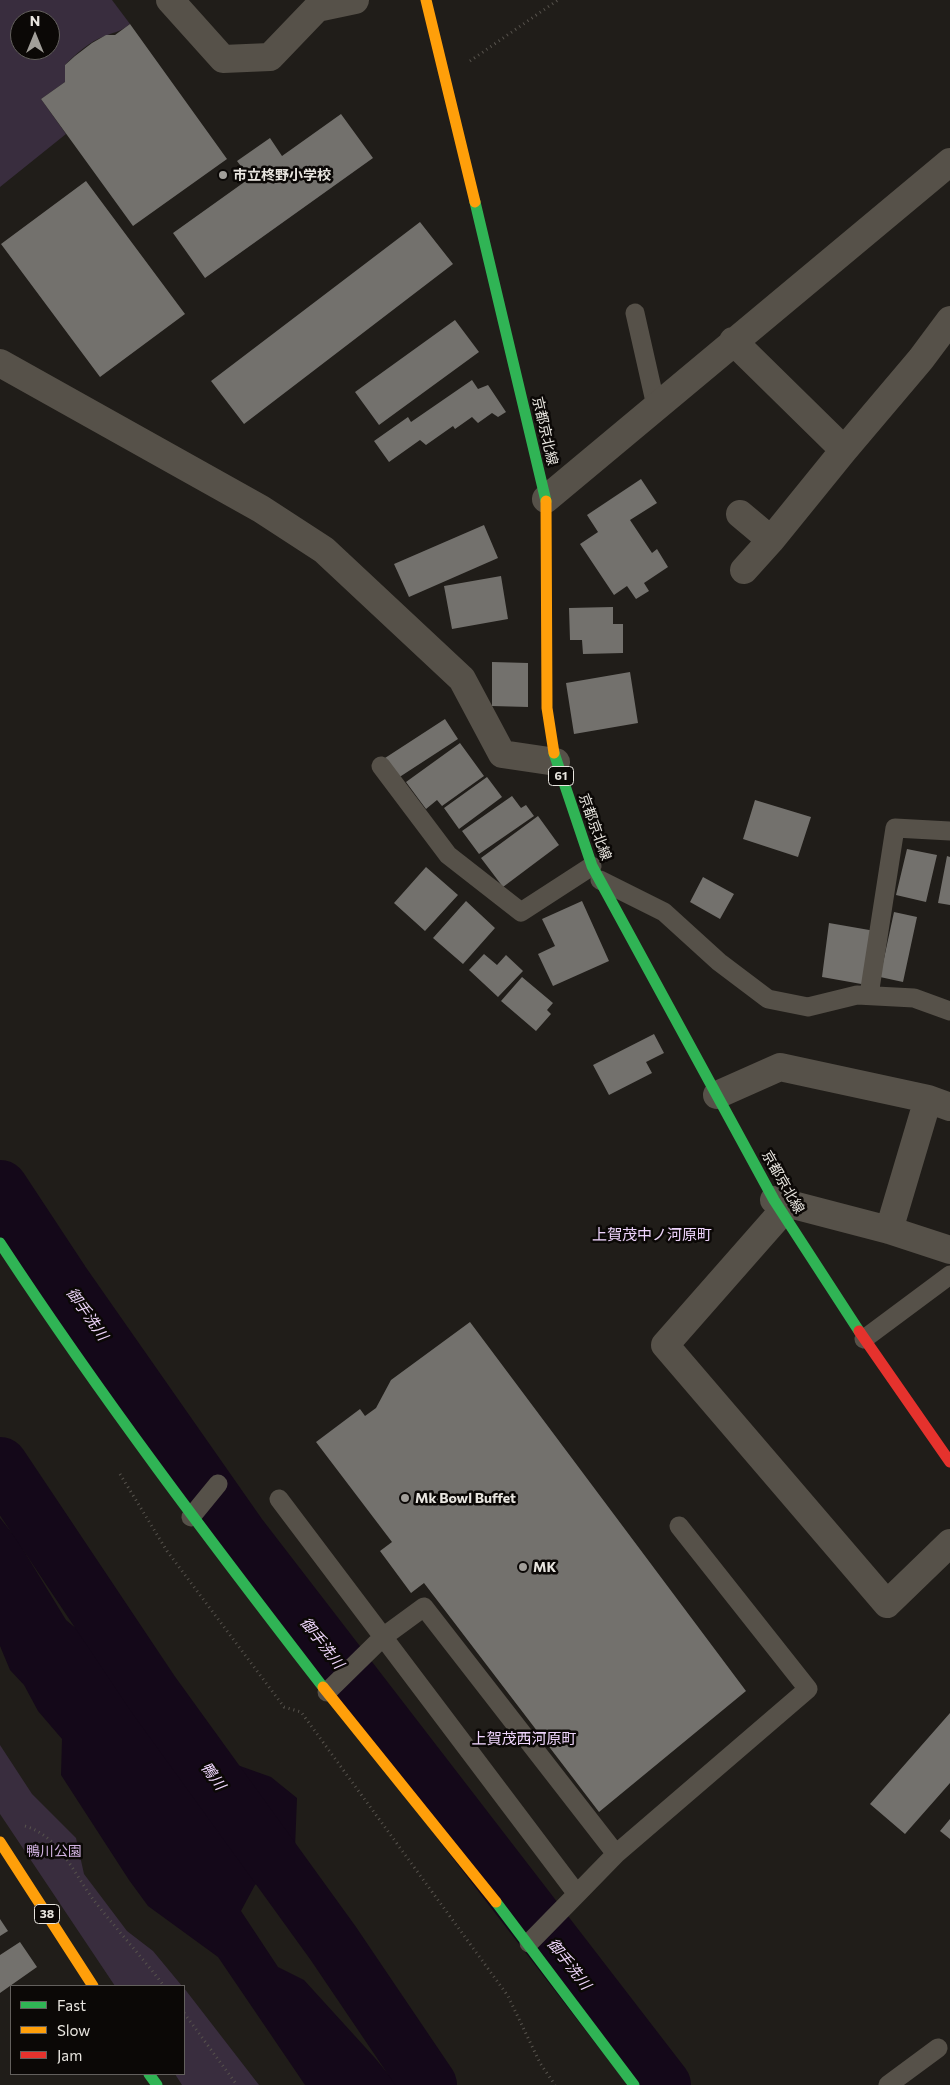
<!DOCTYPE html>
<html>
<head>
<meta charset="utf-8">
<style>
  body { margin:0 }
  #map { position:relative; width:950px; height:2085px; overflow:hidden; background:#201d19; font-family:Commissioner,sans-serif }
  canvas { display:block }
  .legend { position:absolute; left:10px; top:1985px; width:175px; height:90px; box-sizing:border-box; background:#0b0806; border:1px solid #63605d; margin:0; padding:6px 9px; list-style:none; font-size:15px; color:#e8e5df }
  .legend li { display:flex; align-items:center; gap:10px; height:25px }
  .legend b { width:25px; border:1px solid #63605d }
  .north { position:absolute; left:10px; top:10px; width:50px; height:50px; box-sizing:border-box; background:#0b0806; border:1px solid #63605d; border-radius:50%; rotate:0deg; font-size:14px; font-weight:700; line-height:20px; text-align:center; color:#e8e5df }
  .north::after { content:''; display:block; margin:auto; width:18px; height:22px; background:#a29f9a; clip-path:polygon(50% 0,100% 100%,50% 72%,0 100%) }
</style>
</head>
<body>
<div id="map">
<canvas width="950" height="2085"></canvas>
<ul class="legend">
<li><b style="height:6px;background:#30b455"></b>Fast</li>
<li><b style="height:6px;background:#ff9f0a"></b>Slow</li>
<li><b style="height:6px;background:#e5322d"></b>Jam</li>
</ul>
<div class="north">N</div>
</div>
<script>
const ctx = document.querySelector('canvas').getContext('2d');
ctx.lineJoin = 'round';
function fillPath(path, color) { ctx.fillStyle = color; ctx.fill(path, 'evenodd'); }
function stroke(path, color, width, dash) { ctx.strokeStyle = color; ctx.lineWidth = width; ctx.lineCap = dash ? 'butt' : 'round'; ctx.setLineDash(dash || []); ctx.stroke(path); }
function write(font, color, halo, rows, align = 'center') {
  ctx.font = font + ' Commissioner,"Noto Sans JP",sans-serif'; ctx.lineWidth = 5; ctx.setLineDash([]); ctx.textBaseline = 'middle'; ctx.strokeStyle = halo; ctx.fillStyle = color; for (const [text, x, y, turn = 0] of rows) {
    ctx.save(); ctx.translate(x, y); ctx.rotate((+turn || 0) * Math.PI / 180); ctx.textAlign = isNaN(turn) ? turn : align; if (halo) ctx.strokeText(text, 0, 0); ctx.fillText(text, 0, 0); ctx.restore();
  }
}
const green = new Path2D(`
  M 0,0 L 112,0 L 130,24 C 118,33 117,31 105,36 C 90,41 76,54 65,65 L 65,82 L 41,99 L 66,134 L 0,187 ZM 20,20 L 50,20 L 50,50 L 20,50 Z
  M 0,1745 L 32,1794 L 76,1838 L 84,1874 L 127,1931 L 153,1951 L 182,1986 L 115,1986 L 0,1814 Z
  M 184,1988 L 259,2085 L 182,2085 L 175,2074 L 184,2074 Z`);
const water = new Path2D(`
  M 0,1518 L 16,1538 L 66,1620 L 97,1646 L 118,1687 L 226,1761 L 271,1777 L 297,1798 L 295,1848 L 255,1885 L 241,1911 L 278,1967 L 304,1980 L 375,2058 L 397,2085 L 305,2085 L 218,1957 L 148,1906 L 129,1880 L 61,1775 L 62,1739 L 38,1711 L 24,1685 L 10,1670 L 0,1646 Z`);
const river = new Path2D(`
  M 0,1188 L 62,1282 L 239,1535 L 663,2085
  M 0,1465 L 153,1694 L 333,1943 L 429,2085`);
const building = new Path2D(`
  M 130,24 L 227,159 L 133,226 L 41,99 L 65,82 L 65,65 L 75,56 L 92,43 L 106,35 L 115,35 Z
  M 341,114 L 373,158 L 205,278 L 173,233 L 250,178 L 237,161 L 270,138 L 282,156 Z
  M 86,181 L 185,314 L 100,377 L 1,244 Z
  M 420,222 L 453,264 L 244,424 L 211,381 Z
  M 455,320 L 479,352 L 379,425 L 355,392 Z
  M 472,380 L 478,389 L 488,385 L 506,412 L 498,417 L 492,413 L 478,423 L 472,417 L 455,429 L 453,426 L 426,445 L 420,440 L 389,462 L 374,441 L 408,417 L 411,422 Z
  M 641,479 L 657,503 L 630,520 L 652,553 L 657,549 L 668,567 L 644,583 L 649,591 L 636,599 L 627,586 L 614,595 L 580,544 L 598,532 L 587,515 Z
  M 484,525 L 498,558 L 409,597 L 394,564 Z
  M 501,576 L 508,619 L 452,629 L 444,586 Z
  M 613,607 L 613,624 L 623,624 L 623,653 L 583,654 L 582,640 L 570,640 L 569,608 Z
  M 492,662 L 528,663 L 528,707 L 492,706 Z
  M 630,672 L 638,723 L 574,734 L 566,683 Z
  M 445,719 L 458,739 L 398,778 L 385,758 Z
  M 460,743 L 484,776 L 442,806 L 437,800 L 426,809 L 406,782 Z
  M 487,777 L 502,797 L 459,829 L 444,808 Z
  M 512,796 L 521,808 L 526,805 L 534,816 L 479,854 L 462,831 Z
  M 755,800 L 811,817 L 798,857 L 743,839 Z
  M 538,816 L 559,845 L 503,887 L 481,858 Z
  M 907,849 L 937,855 L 926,902 L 896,895 Z
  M 947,856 L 950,857 L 950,905 L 938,903 Z
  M 426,867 L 458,895 L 425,931 L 394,903 Z
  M 703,877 L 734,894 L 720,919 L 690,902 Z
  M 466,901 L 495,928 L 463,964 L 433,938 Z
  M 582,901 L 609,961 L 553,986 L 538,954 L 555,946 L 542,919 Z
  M 894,912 L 917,917 L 903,982 L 880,977 Z
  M 829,923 L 875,931 L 867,985 L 822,977 Z
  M 484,954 L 497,965 L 506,955 L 523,971 L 498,997 L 469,970 Z
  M 522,977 L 553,1003 L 547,1010 L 551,1014 L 536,1031 L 501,1001 Z
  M 654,1034 L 664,1053 L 646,1062 L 652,1073 L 609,1095 L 593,1065 Z
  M 470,1322 L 746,1691 L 599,1812 L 424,1583 L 411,1593 L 380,1551 L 392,1542 L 316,1442 L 360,1409 L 365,1416 L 376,1408 L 391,1380 Z
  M 950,1713 L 950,1783 L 905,1834 L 870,1804 Z
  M 950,1819 L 950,1839 L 940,1831 Z
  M 0,1919 L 8,1931 L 0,1936 Z
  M 20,1942 L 37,1967 L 0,1993 L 0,1955 Z`);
const path = new Path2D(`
  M 470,61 L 558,0
  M 120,1474 L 167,1551 L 284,1707 L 301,1712 L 508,1996 L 540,2063 L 555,2085
  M 25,1826 C 61,1837 74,1875 96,1903 C 118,1931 142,1957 164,1986
  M 184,2013 L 237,2085`);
const lane = new Path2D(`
  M 635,313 L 656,406
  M 381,766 L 448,855 L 521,912 L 592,866
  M 600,880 L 664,912 L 719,962 L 768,999 L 808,1007 L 857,995 L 914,998 L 950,1011
  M 869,995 L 895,828 L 950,831
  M 864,1339 L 950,1275
  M 279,1499 L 577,1894 L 616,1854 L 808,1689 L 679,1526
  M 191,1517 L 218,1484
  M 327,1692 L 383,1637 L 424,1607 L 616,1854
  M 529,1943 L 577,1894
  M 888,2085 L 938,2048`);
const street = new Path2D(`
  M 170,0 L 223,59 L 270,57 L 317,8 L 355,0
  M 733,341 L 844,450 L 921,359 L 950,320
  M 0,363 L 261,509 L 324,550 L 462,679 L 502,754 L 556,762
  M 546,499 L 950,162
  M 740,514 L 771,540 L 844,450
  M 744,570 L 771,540
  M 717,1095 L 780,1067 L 928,1099 L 950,1107
  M 774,1200 L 889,1230 L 950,1250
  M 782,1212 L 665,1345 L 887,1604 L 950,1543
  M 889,1230 L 928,1099`);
const fast = new Path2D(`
  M 475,202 L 546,501
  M 554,753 L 592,866 L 774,1200 L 859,1331
  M 0,1243 C 101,1397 211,1542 323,1687
  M 496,1902 L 634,2085
  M 149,2074 L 157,2085`);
const slow = new Path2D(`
  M 426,0 L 475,202
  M 546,501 L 547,708 L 554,753
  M 323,1687 L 496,1902
  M 0,1842 L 93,1986`);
const jam = new Path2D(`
  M 859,1331 L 950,1462`);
const markers = [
  [223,175,5,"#a29f9a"],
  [405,1498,5,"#a29f9a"],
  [523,1567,5,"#a29f9a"]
];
const shields = [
  [561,776,25],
  [47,1914,25]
];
const shieldNames = [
  ["61",561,776],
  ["38",47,1914]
];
const poiNames = [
  ["市立柊野小学校",233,175],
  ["Mk Bowl Buffet",415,1498],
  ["MK",533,1567]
];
const streetNames = [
  ["京都京北線",545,431,77],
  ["京都京北線",595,827,70],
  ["京都京北線",783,1182,60]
];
const parkNames = [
  ["鴨川公園",54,1851]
];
const neighbourhoodNames = [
  ["上賀茂中ノ河原町",652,1235],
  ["上賀茂西河原町",524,1739]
];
const waterNames = [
  ["御手洗川",87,1314,55],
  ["御手洗川",322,1643,52],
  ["鴨川",213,1776,54],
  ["御手洗川",569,1964,52]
];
fillPath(green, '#392d3e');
fillPath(water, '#140819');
stroke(river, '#140819', 56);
fillPath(building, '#73716d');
stroke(path, '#57534d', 3, [1, 4]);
stroke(lane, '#565149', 19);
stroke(street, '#565149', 28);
stroke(fast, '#30b455', 11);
stroke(slow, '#ff9f0a', 11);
stroke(jam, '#e5322d', 11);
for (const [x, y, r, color] of markers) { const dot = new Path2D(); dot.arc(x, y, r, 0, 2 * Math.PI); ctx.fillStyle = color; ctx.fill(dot); stroke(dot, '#0b0806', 2); }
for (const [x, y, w] of shields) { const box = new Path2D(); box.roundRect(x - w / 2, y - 9.5, w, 19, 4); ctx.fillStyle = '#0b0806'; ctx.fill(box); stroke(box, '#e8e5df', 1); }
write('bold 12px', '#e8e5df', null, shieldNames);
write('bold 14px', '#e8e5df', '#0b0806', poiNames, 'left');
write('14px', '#e8e5df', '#0b0806', streetNames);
write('14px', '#d2b3e2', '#0b0806', parkNames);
write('15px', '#efd5fd', '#0b0806', neighbourhoodNames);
write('italic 15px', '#f0d7fd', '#0b0806', waterNames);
</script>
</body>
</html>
